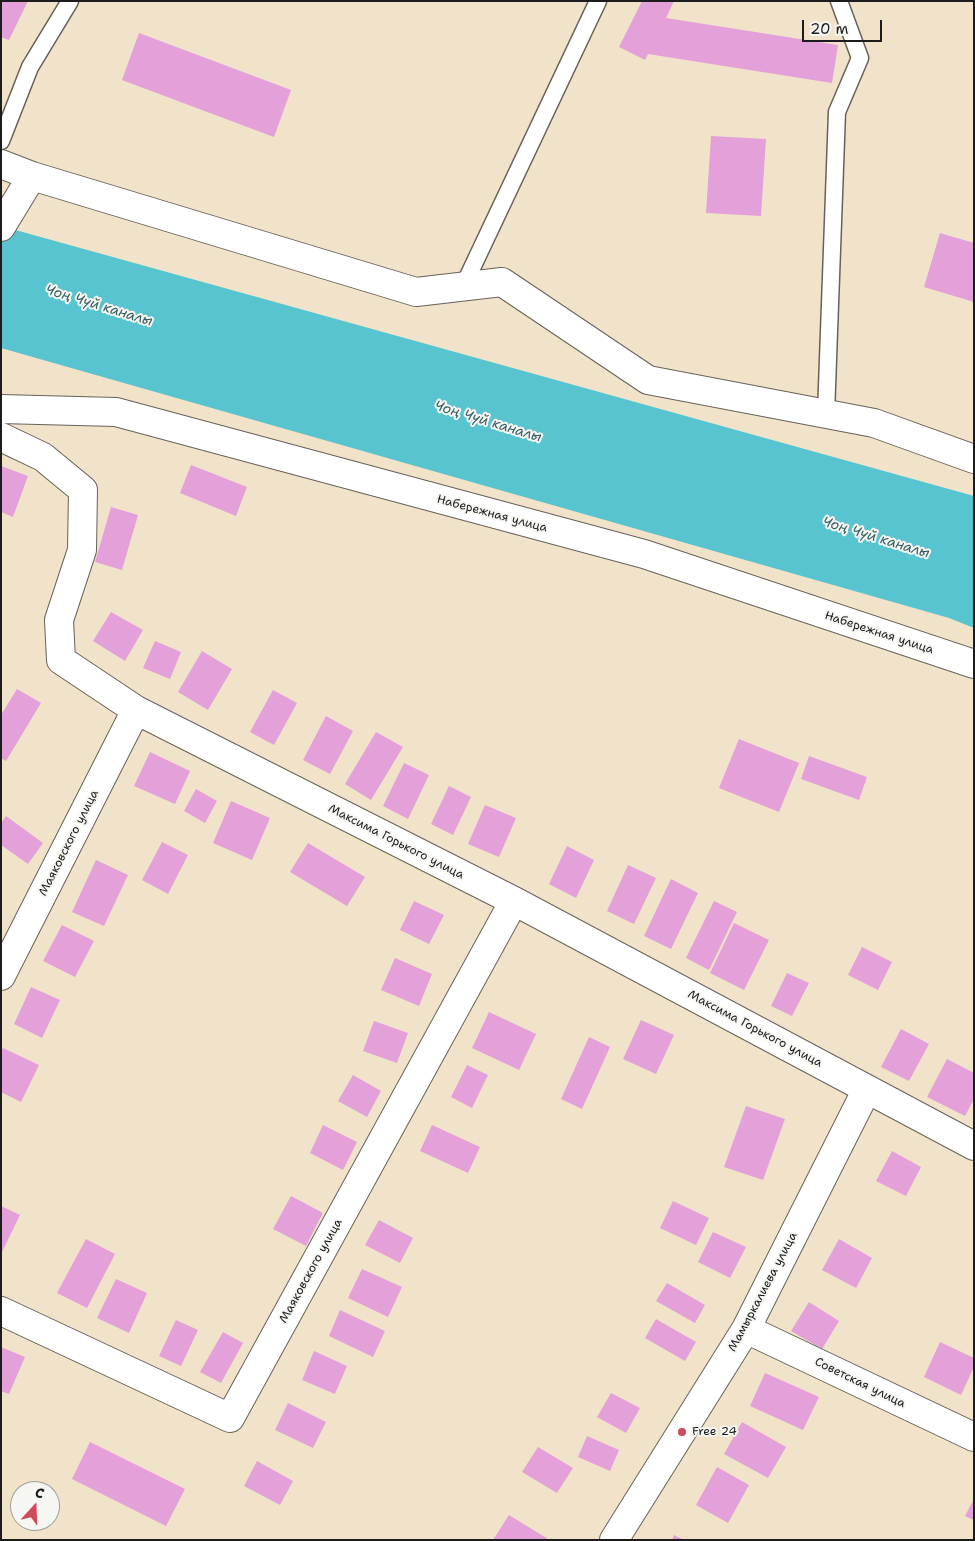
<!DOCTYPE html>
<html>
<head>
<meta charset="utf-8">
<style>
  body { margin:0 }
  #map { position:relative; width:975px; height:1541px; overflow:hidden; background:#f1e3ca; font-family:"Shantell Sans",sans-serif }
  canvas { display:block }
  .frame { position:absolute; inset:0; border:2px solid #1c1c1c; pointer-events:none }
  .north { position:absolute; left:10px; top:1481px; width:50px; height:50px; box-sizing:border-box; background:#f6f6f2; border:1px solid #9f9f9c; border-radius:50%; rotate:20deg; font-size:14px; font-weight:700; line-height:20px; text-align:center; color:#1c1c1c }
  .north::after { content:''; display:block; margin:auto; width:18px; height:22px; background:#d1495b; clip-path:polygon(50% 0,100% 100%,50% 72%,0 100%) }
  .scale { position:absolute; left:802px; top:20px; width:80px; height:22px; box-sizing:border-box; border:2px solid #1c1c1c; border-top:0; padding-left:6px; font-size:15px; line-height:18px; white-space:nowrap; color:#1c1c1c; -webkit-text-stroke:4px #f6f6f2; paint-order:stroke }
</style>
</head>
<body>
<div id="map">
<canvas width="975" height="1541"></canvas>
<div class="frame"></div>
<div class="north">С</div>
<div class="scale">20 m</div>
</div>
<script>
const ctx = document.querySelector('canvas').getContext('2d');
ctx.lineJoin = 'round';
function fillPath(path, color) { ctx.fillStyle = color; ctx.fill(path, 'evenodd'); }
function stroke(path, color, width, dash) { ctx.strokeStyle = color; ctx.lineWidth = width; ctx.lineCap = dash ? 'butt' : 'round'; ctx.setLineDash(dash || []); ctx.stroke(path); }
function write(font, color, halo, rows, align = 'center') {
  ctx.font = font + ' "Shantell Sans",sans-serif'; ctx.lineWidth = 4; ctx.setLineDash([]); ctx.textBaseline = 'middle'; ctx.strokeStyle = halo; ctx.fillStyle = color; for (const [text, x, y, turn = 0] of rows) {
    ctx.save(); ctx.translate(x, y); ctx.rotate((+turn || 0) * Math.PI / 180); ctx.textAlign = isNaN(turn) ? turn : align; if (halo) ctx.strokeText(text, 0, 0); ctx.fillText(text, 0, 0); ctx.restore();
  }
}
const water = new Path2D(`
  M 1,226 L 974,496 L 974,628 L 949,618 L 1,348 Z`);
const building = new Path2D(`
  M 1,1 L 28,1 L 9,40 L 1,37 Z
  M 642,1 L 674,1 L 666,18 L 838,45 L 832,83 L 648,54 L 645,60 L 619,47 Z
  M 139,33 L 291,90 L 274,137 L 122,80 Z
  M 711,136 L 766,139 L 761,216 L 706,213 Z
  M 940,233 L 974,243 L 974,302 L 924,287 Z
  M 191,465 L 247,487 L 236,516 L 180,493 Z
  M 1,466 L 28,476 L 13,517 L 1,512 Z
  M 111,507 L 138,515 L 122,570 L 95,562 Z
  M 111,612 L 143,630 L 125,661 L 93,641 Z
  M 155,641 L 181,652 L 170,679 L 143,668 Z
  M 202,651 L 232,669 L 208,710 L 178,692 Z
  M 17,689 L 41,703 L 6,761 L 1,758 L 1,715 Z
  M 273,690 L 297,703 L 274,745 L 250,732 Z
  M 326,716 L 353,731 L 330,774 L 303,760 Z
  M 376,732 L 403,747 L 371,800 L 345,784 Z
  M 739,739 L 799,763 L 779,812 L 719,788 Z
  M 150,752 L 190,771 L 175,804 L 134,786 Z
  M 809,756 L 867,777 L 859,800 L 801,779 Z
  M 404,763 L 429,775 L 408,819 L 383,806 Z
  M 449,786 L 471,797 L 453,835 L 431,824 Z
  M 196,789 L 217,801 L 205,823 L 184,811 Z
  M 231,801 L 270,818 L 252,860 L 213,843 Z
  M 485,805 L 516,818 L 499,857 L 468,844 Z
  M 6,816 L 43,843 L 28,864 L 1,845 L 1,823 Z
  M 162,842 L 188,855 L 168,894 L 142,880 Z
  M 308,843 L 365,877 L 347,906 L 290,872 Z
  M 567,846 L 594,860 L 576,898 L 549,884 Z
  M 96,860 L 128,875 L 104,926 L 72,912 Z
  M 628,865 L 656,878 L 634,924 L 607,911 Z
  M 671,879 L 698,893 L 671,949 L 644,936 Z
  M 414,901 L 444,915 L 429,944 L 400,930 Z
  M 714,901 L 737,912 L 709,970 L 686,958 Z
  M 734,923 L 769,940 L 744,990 L 710,973 Z
  M 62,925 L 94,941 L 75,977 L 43,961 Z
  M 862,947 L 892,962 L 878,990 L 848,975 Z
  M 395,958 L 432,974 L 419,1006 L 381,990 Z
  M 787,973 L 809,983 L 792,1016 L 771,1006 Z
  M 31,987 L 60,1000 L 42,1038 L 14,1024 Z
  M 489,1012 L 536,1034 L 519,1070 L 472,1048 Z
  M 641,1020 L 674,1035 L 656,1074 L 623,1059 Z
  M 374,1021 L 408,1033 L 397,1063 L 363,1051 Z
  M 901,1029 L 929,1044 L 909,1081 L 881,1067 Z
  M 589,1037 L 610,1047 L 582,1109 L 561,1099 Z
  M 3,1048 L 39,1065 L 21,1102 L 1,1092 L 1,1052 Z
  M 947,1059 L 974,1073 L 974,1099 L 965,1116 L 927,1097 Z
  M 467,1065 L 488,1075 L 472,1108 L 451,1097 Z
  M 353,1075 L 381,1091 L 367,1117 L 338,1101 Z
  M 746,1106 L 785,1119 L 763,1180 L 724,1167 Z
  M 323,1125 L 357,1142 L 343,1170 L 310,1153 Z
  M 432,1125 L 480,1147 L 468,1173 L 420,1151 Z
  M 892,1151 L 921,1167 L 906,1196 L 876,1181 Z
  M 291,1196 L 323,1213 L 306,1246 L 273,1229 Z
  M 673,1201 L 709,1218 L 696,1245 L 660,1228 Z
  M 1,1206 L 20,1215 L 1,1254 Z
  M 379,1220 L 413,1238 L 400,1263 L 365,1245 Z
  M 713,1232 L 746,1247 L 730,1278 L 698,1262 Z
  M 86,1239 L 115,1254 L 87,1308 L 57,1293 Z
  M 839,1239 L 872,1258 L 856,1288 L 822,1270 Z
  M 362,1269 L 402,1287 L 388,1317 L 348,1298 Z
  M 116,1279 L 147,1293 L 129,1333 L 97,1318 Z
  M 667,1283 L 705,1305 L 695,1323 L 656,1301 Z
  M 809,1302 L 839,1321 L 822,1349 L 791,1331 Z
  M 340,1310 L 385,1331 L 373,1357 L 329,1336 Z
  M 656,1319 L 696,1342 L 685,1361 L 645,1338 Z
  M 176,1320 L 198,1330 L 181,1366 L 159,1356 Z
  M 223,1332 L 243,1343 L 221,1383 L 200,1372 Z
  M 940,1342 L 974,1358 L 974,1367 L 961,1395 L 924,1377 Z
  M 1,1347 L 25,1357 L 9,1394 L 1,1391 Z
  M 314,1351 L 347,1366 L 335,1394 L 302,1380 Z
  M 765,1373 L 819,1397 L 803,1430 L 750,1406 Z
  M 611,1393 L 640,1408 L 626,1433 L 597,1417 Z
  M 288,1403 L 326,1422 L 313,1448 L 275,1430 Z
  M 742,1422 L 786,1447 L 768,1478 L 724,1454 Z
  M 587,1436 L 619,1450 L 610,1471 L 578,1457 Z
  M 90,1442 L 185,1489 L 166,1526 L 72,1479 Z
  M 538,1447 L 573,1468 L 557,1493 L 522,1472 Z
  M 257,1461 L 293,1481 L 280,1505 L 244,1486 Z
  M 717,1467 L 749,1485 L 728,1523 L 696,1505 Z
  M 974,1499 L 974,1520 L 965,1516 Z
  M 509,1515 L 548,1539 L 547,1540 L 493,1540 Z
  M 674,1535 L 684,1540 L 672,1540 Z`);
const lane = new Path2D(`
  M 1,141 L 30,67 L 70,1
  M 463,287 L 598,1
  M 826,414 L 837,112 L 860,58 L 839,1`);
const street = new Path2D(`
  M 1,164 L 32,176 L 416,292 L 502,282 L 648,380 L 874,423 L 974,459
  M 1,227 L 32,176
  M 1,409 L 116,412 L 644,554 L 974,664
  M 1,437 L 43,457 L 83,490 L 82,550 L 59,620 L 61,660 L 136,710 L 514,901 L 974,1146
  M 1,976 L 136,710
  M 1,1311 L 230,1418 L 514,901
  M 746,1329 L 974,1437
  M 614,1540 L 746,1329 L 867,1089`);
const markers = [
  [682,1432,5,"#d1495b"]
];
const streetNames = [
  ["Набережная улица",492,514,15],
  ["Набережная улица",879,633,18],
  ["Максима Горького улица",396,842,27],
  ["Маяковского улица",69,843,-63],
  ["Максима Горького улица",755,1029,28],
  ["Маяковского улица",311,1271,-61],
  ["Мамыркалиева улица",763,1292,-62],
  ["Советская улица",860,1383,26]
];
const poiNames = [
  ["Free 24",692,1432]
];
const waterNames = [
  ["Чоң Чүй каналы",99,306,17],
  ["Чоң Чүй каналы",488,422,17],
  ["Чоң Чүй каналы",876,538,17]
];
fillPath(water, '#58c4d0');
fillPath(building, '#e3a0d9');
stroke(lane, '#676259', 19);
stroke(street, '#676259', 30);
stroke(lane, '#fff', 16);
stroke(street, '#fff', 28);
for (const [x, y, r, color] of markers) { const dot = new Path2D(); dot.arc(x, y, r, 0, 2 * Math.PI); ctx.fillStyle = color; ctx.fill(dot); stroke(dot, '#f6f6f2', 2); }
write('12px', '#1c1c1c', '#f6f6f2', streetNames);
write('12px', '#1c1c1c', '#f6f6f2', poiNames, 'left');
write('italic 14px', '#345f64', '#f6f6f2', waterNames);
</script>
</body>
</html>
